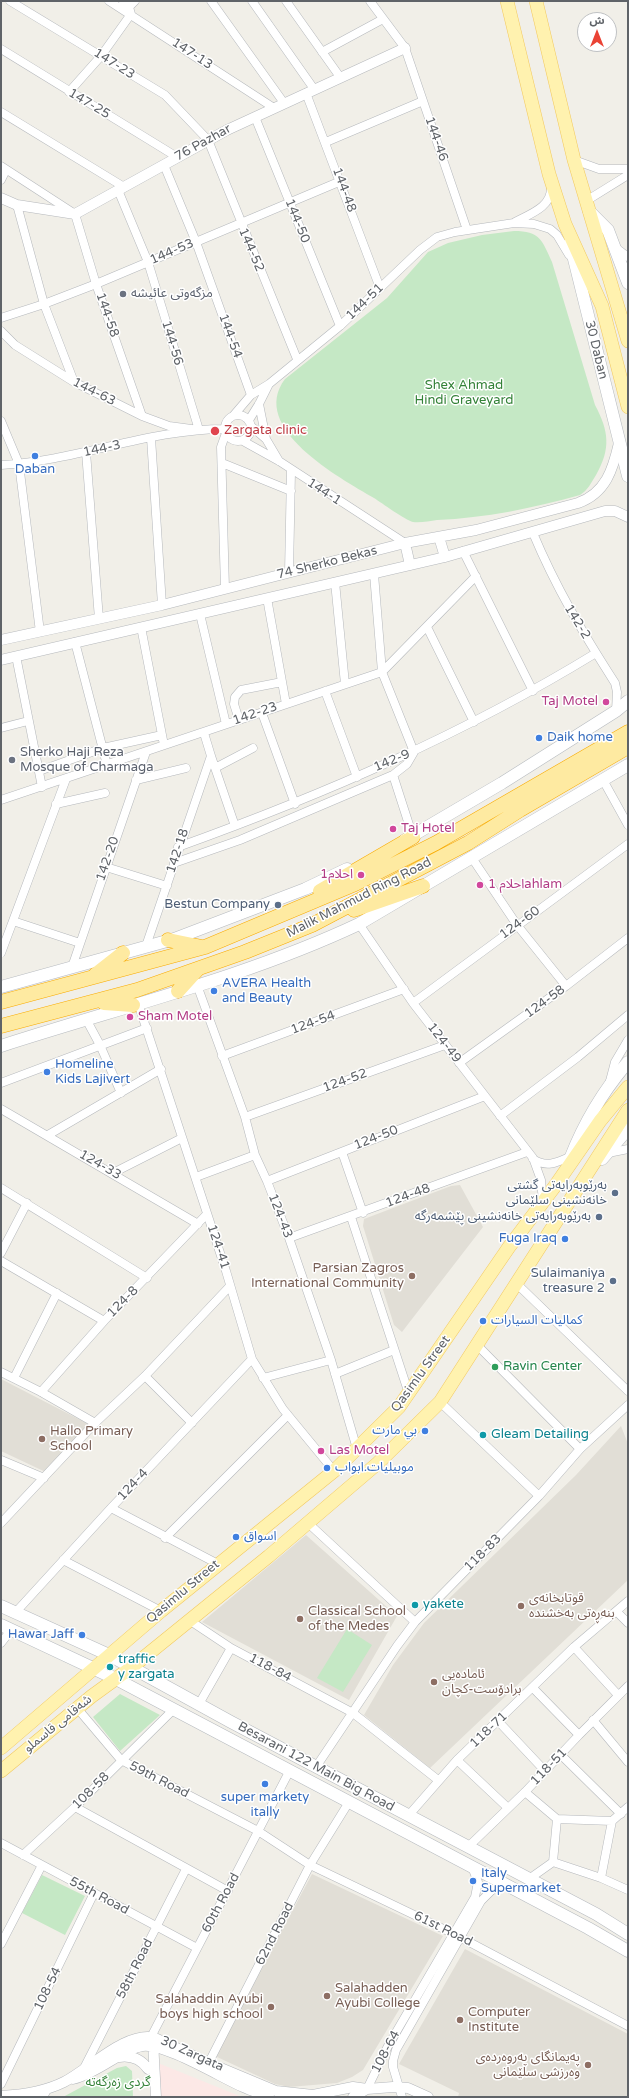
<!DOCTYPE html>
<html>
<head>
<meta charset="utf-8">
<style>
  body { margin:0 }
  #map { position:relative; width:629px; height:2098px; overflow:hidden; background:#f1efe8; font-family:"Varela Round","Noto Sans Arabic",sans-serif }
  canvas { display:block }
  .frame { position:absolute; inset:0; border:2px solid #5f6368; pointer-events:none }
  .north { position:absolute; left:577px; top:12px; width:40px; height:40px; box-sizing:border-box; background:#fff; border:1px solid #bfc1c3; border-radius:50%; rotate:0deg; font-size:11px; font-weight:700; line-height:16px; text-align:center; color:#5f6368 }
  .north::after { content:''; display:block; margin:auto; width:14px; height:18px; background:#ea4335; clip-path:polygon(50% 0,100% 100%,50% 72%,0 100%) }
</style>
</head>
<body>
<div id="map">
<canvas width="629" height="2098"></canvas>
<div class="frame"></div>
<div class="north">ش</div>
</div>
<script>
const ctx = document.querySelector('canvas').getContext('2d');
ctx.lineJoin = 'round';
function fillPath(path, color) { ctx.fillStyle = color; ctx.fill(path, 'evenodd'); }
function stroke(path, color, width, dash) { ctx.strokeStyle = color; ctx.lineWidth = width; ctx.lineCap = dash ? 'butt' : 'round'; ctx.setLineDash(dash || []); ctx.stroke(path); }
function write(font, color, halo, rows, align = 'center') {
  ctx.font = font + ' "Varela Round","Noto Sans Arabic",sans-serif'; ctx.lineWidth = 3; ctx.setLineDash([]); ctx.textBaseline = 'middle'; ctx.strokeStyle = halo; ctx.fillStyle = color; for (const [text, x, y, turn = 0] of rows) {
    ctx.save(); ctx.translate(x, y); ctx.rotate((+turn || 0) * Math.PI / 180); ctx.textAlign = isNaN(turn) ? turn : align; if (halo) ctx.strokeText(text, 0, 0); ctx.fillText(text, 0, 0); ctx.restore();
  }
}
const education = new Path2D(`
  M 460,1185 L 483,1227 L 402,1332 L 394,1325 L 363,1226 L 364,1219 L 451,1186 Z
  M 1,1379 L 94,1427 L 52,1475 L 1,1451 Z
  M 621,1426 L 628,1444 L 628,1580 L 430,1768 L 364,1715 L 393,1665 L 424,1623 L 576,1475 Z
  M 306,1535 L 397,1616 L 349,1700 L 202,1622 Z
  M 312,1874 L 443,1936 L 363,2070 L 352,2077 L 337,2083 L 289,2087 L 275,2084 L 215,2056 Z
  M 465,1949 L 628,2034 L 628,2097 L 458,2097 L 459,2093 L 399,2064 Z`);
const medical = new Path2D(`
  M 158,2063 L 242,2097 L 160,2097 Z`);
const green = new Path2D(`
  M 514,231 C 540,231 542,240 552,262 L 595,405 C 609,431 611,449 596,475 C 591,483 588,490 580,495 C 534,508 485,518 437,520 C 430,521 420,523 413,522 C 405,520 382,503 374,498 C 340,478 248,428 285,379 L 387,298 L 428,252 L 448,243 L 482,235 Z
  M 347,1629 L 372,1645 L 343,1692 L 317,1678 Z
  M 120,1694 L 160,1715 L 120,1751 L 93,1717 Z
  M 42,1875 L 85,1896 L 65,1935 L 22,1913 Z
  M 126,2066 L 132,2071 L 133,2097 L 63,2097 L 117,2068 Z`);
const minor = new Path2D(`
  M 10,1 L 165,95 L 208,140 L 297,359
  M 109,1 L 274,108
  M 211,1 L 284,103
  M 252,1 L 314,89
  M 286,1 L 340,77
  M 370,1 L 405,48 L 467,230
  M 129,7 L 135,1
  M 1,49 L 177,157
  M 322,52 L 383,19
  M 69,92 L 101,56 L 131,14 L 129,7 L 123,1
  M 306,93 L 380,288
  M 1,112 L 124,187
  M 255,117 L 340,326
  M 326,142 L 423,101
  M 574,160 L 599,169 L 628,169
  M 164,165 L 196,242 L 251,395
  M 1,166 L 75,214 L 96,284 L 142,416
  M 1,180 L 6,170
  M 586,201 L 628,175
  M 17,205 L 44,304 L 74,382
  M 515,222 C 530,214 552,207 551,187
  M 616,248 L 628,257
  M 1,318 L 44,304 L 96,284 L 341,181
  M 1,331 L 15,345 L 74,382 L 142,416 L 169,426 L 199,430 L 148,262 L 118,190
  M 259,404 L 266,439
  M225 428a13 13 0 1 1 26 0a13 13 0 1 1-26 0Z
  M 233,416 L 251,395 L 269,384 L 340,326 L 420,250 L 437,237 L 455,232 L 514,223 L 534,224 L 550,229 L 557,235 L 569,255
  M 249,420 L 259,404 L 269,384
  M 1,421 L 19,464 L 40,632
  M 252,427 L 266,439 L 279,461
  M 151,438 L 162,605
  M 243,441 L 279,461 L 405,543
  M 86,452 L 99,619
  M 222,463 L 291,491
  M 1,465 C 77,461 149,429 225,429
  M 533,533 C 556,588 583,633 615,683 L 617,692 L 616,711
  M 463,551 L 533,691
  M 289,573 L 291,471
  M 335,582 L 345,684
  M 225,589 L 221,447 L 226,433
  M 267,598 L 286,704
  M 200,614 L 226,724
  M 141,627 L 163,740
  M 427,627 L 474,722
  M 75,642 L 107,765
  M 16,656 L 42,787
  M 325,691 L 357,777
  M 262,713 L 295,804
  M 239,720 L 234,704 L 235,697 L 241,690 L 282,682
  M 1,728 L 28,721
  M 204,733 L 211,756 L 235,826
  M 215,768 L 253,748
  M 39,771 L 103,748 L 162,735
  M 393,775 L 413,837
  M 136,780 L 186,768
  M 603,780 L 628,825
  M 1,800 L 382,672 L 476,576
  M 56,804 L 105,793
  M 178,847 C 325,794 462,735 596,653
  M 472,858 L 517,925 L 566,986
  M 174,863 L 240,840 L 393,775 L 407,764 L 414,752 L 382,672 L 374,574
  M 106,867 L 167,886
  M 13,921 L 80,943
  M 359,924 L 413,1003 L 533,1158 L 541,1180 L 543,1202
  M 146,946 L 211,756
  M 1,953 L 66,779
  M 72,967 L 146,752
  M 197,985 L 245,1117 L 255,1155 L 267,1181 L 289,1238 L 331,1360 L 357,1449
  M 138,1003 L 226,1271 L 252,1359 L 283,1409 L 334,1471
  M 413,1003 L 628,844
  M 86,1019 L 100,1045 L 121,1093
  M 222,1056 L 404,989
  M 459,1063 L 566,986 L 628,938
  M 610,1081 L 615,1062 L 628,1040
  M 1,1083 L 147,1028
  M 1,1109 L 198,1224
  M 500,1116 L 578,1057 L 628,1015
  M 245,1117 L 445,1045
  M 48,1135 L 161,1069
  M 342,1152 L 363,1213
  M 608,1153 L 628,1149
  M 533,1159 C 548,1169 560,1161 574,1155
  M 113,1173 L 182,1138
  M 196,1177 L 255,1155
  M 267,1181 L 485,1096
  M 1,1188 L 147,1278
  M 351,1217 L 409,1394
  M 289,1238 L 527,1152
  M 1,1253 L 27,1203
  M 1,1261 L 104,1321
  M 517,1284 L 628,1391
  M 477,1345 L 580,1449
  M 1,1372 L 41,1392 L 95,1423
  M 335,1374 L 394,1350
  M 145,1376 L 192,1423
  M 14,1378 L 57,1293
  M 263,1378 L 331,1360
  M 41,1392 L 104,1321 L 207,1214
  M 440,1402 L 539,1496
  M 1,1460 L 44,1478
  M 111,1508 L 218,1564
  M 1,1523 L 95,1423 L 145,1376 L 230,1286
  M 308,1523 L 415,1622
  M 165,1538 L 288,1415
  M 63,1560 L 161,1611
  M 617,1612 L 628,1623
  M 15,1613 L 111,1508 L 252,1359
  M 189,1620 L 231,1648 L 353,1713 L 438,1780
  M 1,1643 L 11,1630
  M 574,1647 L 618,1695
  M 533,1688 L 579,1735
  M 199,1704 L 231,1648
  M 77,1708 L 121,1760 L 258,1831 L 310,1865 L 454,1934 L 628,2026
  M 593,1720 L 628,1762
  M 498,1721 L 545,1771
  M 561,1755 L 621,1814
  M 457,1760 L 508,1808
  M 316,1767 L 397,1646 L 415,1622 L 539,1496 L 580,1449 L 628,1405
  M 525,1792 L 557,1819
  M 75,1807 L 228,1891
  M 408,1816 L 457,1760 L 574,1647 L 628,1601
  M 1,1843 L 197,1948
  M 468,1847 L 525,1792 L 579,1735 L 628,1686
  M 23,1855 L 75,1807 L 174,1709
  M 553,1862 L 601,1878 L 628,1890
  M 601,1878 L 612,1821
  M 529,1879 L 553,1862 L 557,1819 L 612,1821 L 628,1807
  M 1,1944 L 42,1865
  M 151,2037 L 290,1770
  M 84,2068 L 186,1869
  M 206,2068 L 310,1865 L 349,1802
  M 1,2084 L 94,1893
  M 367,2089 L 388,2046 L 475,1897 L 478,1882 L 472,1867
  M 43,2097 L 48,2088
  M 402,2097 L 393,2067 L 393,2061 L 396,2050 L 481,1901 L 491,1891 L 502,1883`);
const tertiary = new Path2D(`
  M 1,198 L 17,205 L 75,214 L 227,130 L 405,48
  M 439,537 L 445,557
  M 405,543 L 410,565
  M 1,640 L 162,605 L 405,543 L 476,530 L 578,503 C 606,493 613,469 619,443
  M 1,660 L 445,557 L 605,511 L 615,511 L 628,517
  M 153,2041 L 156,2097
  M 119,2057 C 132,2055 141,2059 148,2069
  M 73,2079 C 98,2073 121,2050 142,2046 C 163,2042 222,2078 243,2087 C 252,2091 261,2094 269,2097
  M 1,2096 C 21,2095 46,2091 64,2082 C 88,2070 127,2030 155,2038 L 209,2063 L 276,2091 L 313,2095 L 353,2087 L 367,2089
  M 353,2097 L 367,2089 L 393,2087 L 408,2088 L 428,2097`);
const secondary = new Path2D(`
  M 589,211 L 608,230 L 628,283
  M 570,243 L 628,476
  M 405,840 L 502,783 L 616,711 L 628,701
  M 1,987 L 174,939 L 305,889 L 347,869
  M 1,1046 C 121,1007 244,978 359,924 L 628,765
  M 570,1159 C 584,1123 603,1091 628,1062
  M 602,1159 L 628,1129
  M 1,1606 L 109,1655 L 231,1722 L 596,1914 L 628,1934
  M 1,1625 L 116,1679 L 588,1928 L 628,1951`);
const primary = new Path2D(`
  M 507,1 L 549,174 L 565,224 L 602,306 L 628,407
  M 536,1 L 574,160 L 628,341
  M 1,1748 L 161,1611 L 334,1471 L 399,1407 L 509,1247 L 555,1186 L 600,1121 L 628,1087
  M 1,1771 L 92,1696 L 132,1667 L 269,1556 L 378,1463 L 440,1402 L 628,1110`);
const trunk = new Path2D(`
  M 320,891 L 413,837
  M 354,910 L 423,886
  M 168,940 L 202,947
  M 95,975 L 123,953
  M 178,991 L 197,970
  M 1,1002 L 205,947 L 355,884 L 436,843 L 628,732
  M 104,1003 L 133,1005
  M 1,1026 L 137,990 L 245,952 L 312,925 L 468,843 L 520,810 L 628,747`);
const markers = [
  [123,294,4,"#6b7280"],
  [215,431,5,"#e0444e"],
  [35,456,4,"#3f7fe0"],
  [606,702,4,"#d1479c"],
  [539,738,4,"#3f7fe0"],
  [12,760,4,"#6b7280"],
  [393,829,4,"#d1479c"],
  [361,875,4,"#d1479c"],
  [480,885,4,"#d1479c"],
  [278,905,4,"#5c6f8a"],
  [214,991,4,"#3f7fe0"],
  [130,1017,4,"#d1479c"],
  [47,1072,4,"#3f7fe0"],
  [615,1193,4,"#5c6f8a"],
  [599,1217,4,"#5c6f8a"],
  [565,1239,4,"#3f7fe0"],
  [412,1276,4,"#8d6e63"],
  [613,1281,4,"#5c6f8a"],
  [483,1321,4,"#3f7fe0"],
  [495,1367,4,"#2e9e5b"],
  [425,1431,4,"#3f7fe0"],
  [483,1435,4,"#0f9aa8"],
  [42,1439,4,"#8d6e63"],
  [321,1451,4,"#d1479c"],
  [327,1468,4,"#3f7fe0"],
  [236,1537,4,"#3f7fe0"],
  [415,1605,4,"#0f9aa8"],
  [521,1606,4,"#8d6e63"],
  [300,1619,4,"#8d6e63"],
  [82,1635,4,"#3f7fe0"],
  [110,1667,4,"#0f9aa8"],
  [434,1682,4,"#8d6e63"],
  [265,1784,4,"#3f7fe0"],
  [473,1881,4,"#3f7fe0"],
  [327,1996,4,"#8d6e63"],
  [271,2007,4,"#8d6e63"],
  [460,2020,4,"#8d6e63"],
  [588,2065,4,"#8d6e63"]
];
const streetNames = [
  ["147-13",192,54,33],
  ["147-23",114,64,32],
  ["147-25",89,104,31],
  ["144-46",436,139,71],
  ["76 Pazhar",203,143,-29],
  ["144-48",344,190,70],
  ["144-50",297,221,68],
  ["144-52",251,250,67],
  ["144-53",172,252,-23],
  ["144-51",365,302,-44],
  ["144-58",107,315,71],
  ["144-54",230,336,70],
  ["144-56",172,343,73],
  ["30 Daban",596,350,76],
  ["144-63",94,392,27],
  ["144-3",102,449,-12],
  ["144-1",324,492,33],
  ["74 Sherko Bekas",327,563,-14],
  ["142-2",577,622,59],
  ["142-23",255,714,-19],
  ["142-9",392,761,-23],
  ["142-18",178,851,-72],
  ["142-20",108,859,-71],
  ["Malik Mahmud Ring Road",359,898,-27],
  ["124-60",520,923,-36],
  ["124-58",545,1002,-36],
  ["124-54",313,1023,-20],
  ["124-49",444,1043,52],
  ["124-52",345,1081,-20],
  ["124-50",376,1138,-21],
  ["124-33",100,1165,30],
  ["124-48",408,1196,-20],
  ["124-43",280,1216,69],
  ["124-41",218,1247,72],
  ["124-8",123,1302,-45],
  ["Qasimlu Street",421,1374,-54],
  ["124-4",133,1485,-47],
  ["118-83",483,1553,-45],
  ["Qasimlu Street",183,1592,-40],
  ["118-84",270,1668,28],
  ["شەقامی قاسملو",58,1724,-39],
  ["118-71",489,1730,-43],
  ["Besarani 122 Main Big Road",316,1767,28],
  ["118-51",549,1767,-46],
  ["59th Road",159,1780,27],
  ["108-58",91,1791,-45],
  ["55th Road",99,1896,28],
  ["60th Road",221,1903,-62],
  ["61st Road",443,1929,26],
  ["62nd Road",275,1934,-63],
  ["58th Road",135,1969,-63],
  ["108-54",48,1989,-64],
  ["108-64",386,2052,-62],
  ["30 Zargata",192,2054,24]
];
const worshipNames = [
  ["مزگەوتی عائیشە",131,294],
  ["Sherko Haji Reza",20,753],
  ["Mosque of Charmaga",20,768]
];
const parkNames = [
  ["Shex Ahmad",464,386],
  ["Hindi Graveyard",464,401],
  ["گردی زەرگەتە",118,2083]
];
const healthNames = [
  ["Zargata clinic",224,431]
];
const shopNames = [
  ["Daban",35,470,"center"],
  ["Daik home",547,738],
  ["AVERA Health",222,984],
  ["and Beauty",222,999],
  ["Homeline",55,1065],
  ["Kids Lajivert",55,1080],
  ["Fuga Iraq",557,1239,"right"],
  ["كماليات السيارات",491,1321],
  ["بي مارت",417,1431,"right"],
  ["موبيليات.ابواب",335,1468],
  ["اسواق",244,1537],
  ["Hawar Jaff",74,1635,"right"],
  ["super markety",265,1798,"center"],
  ["itally",265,1813,"center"],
  ["Italy",481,1874],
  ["Supermarket",481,1889]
];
const hotelNames = [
  ["Taj Motel",598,702,"right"],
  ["Taj Hotel",401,829],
  ["احلام1",353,875,"right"],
  ["احلام 1ahlam",488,885],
  ["Sham Motel",138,1017],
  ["Las Motel",329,1451]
];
const serviceNames = [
  ["Bestun Company",270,905],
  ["بەرێوبەرایەتی گشتی",607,1186],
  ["خانەنشینی سلێمانی",607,1201],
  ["بەرێوبەرایەتی خانەنشینی پێشمەرگە",591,1217],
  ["Sulaimaniya",605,1274],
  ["treasure 2",605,1289]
];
const educationNames = [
  ["Parsian Zagros",404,1269,"right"],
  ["International Community",404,1284,"right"],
  ["Hallo Primary",50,1432],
  ["School",50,1447],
  ["قوتابخانەی",529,1599],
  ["بنەڕەتی بەخشندە",529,1614],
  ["Classical School",308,1612],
  ["of the Medes",308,1627],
  ["ئامادەیی",442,1675],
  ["برادۆست-کچان",442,1690],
  ["Salahadden",335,1989],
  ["Ayubi College",335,2004],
  ["Salahaddin Ayubi",263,2000,"right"],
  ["boys high school",263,2015,"right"],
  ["Computer",468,2013],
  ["Institute",468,2028],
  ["پەیمانگای پەروەردەی",580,2058,"right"],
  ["وەرزشی سلێمانی",580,2073,"right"]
];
const leisureNames = [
  ["Ravin Center",503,1367]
];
const cultureNames = [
  ["Gleam Detailing",491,1435],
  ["yakete",423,1605],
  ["traffic",118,1660],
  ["y zargata",118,1675]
];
fillPath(education, '#e1ded6');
fillPath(medical, '#fce8e6');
fillPath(green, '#c5e8c5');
stroke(minor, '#b5b8bc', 9);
stroke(tertiary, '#b5b8bc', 11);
stroke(secondary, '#b6babf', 13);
stroke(primary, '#f2c960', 14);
stroke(trunk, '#f9ab00', 15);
stroke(minor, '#fff', 8);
stroke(tertiary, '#fff', 10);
stroke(secondary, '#fff', 12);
stroke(primary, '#fff2af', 13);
stroke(trunk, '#feeaa1', 14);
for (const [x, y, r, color] of markers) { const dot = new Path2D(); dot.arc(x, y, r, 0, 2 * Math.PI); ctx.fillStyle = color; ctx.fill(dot); stroke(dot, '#fff', 1.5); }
write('13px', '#5f6368', '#fff', streetNames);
write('13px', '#5b616d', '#fff', worshipNames, 'left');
write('13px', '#348238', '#fff', parkNames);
write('13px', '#be3a42', '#fff', healthNames, 'left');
write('13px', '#366cbe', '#fff', shopNames, 'left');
write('13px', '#b23c85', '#fff', hotelNames, 'left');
write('13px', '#4e5e75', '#fff', serviceNames, 'right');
write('13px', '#785e54', '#fff', educationNames, 'left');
write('13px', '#27864d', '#fff', leisureNames, 'left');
write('13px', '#0d838f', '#fff', cultureNames, 'left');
</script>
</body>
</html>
